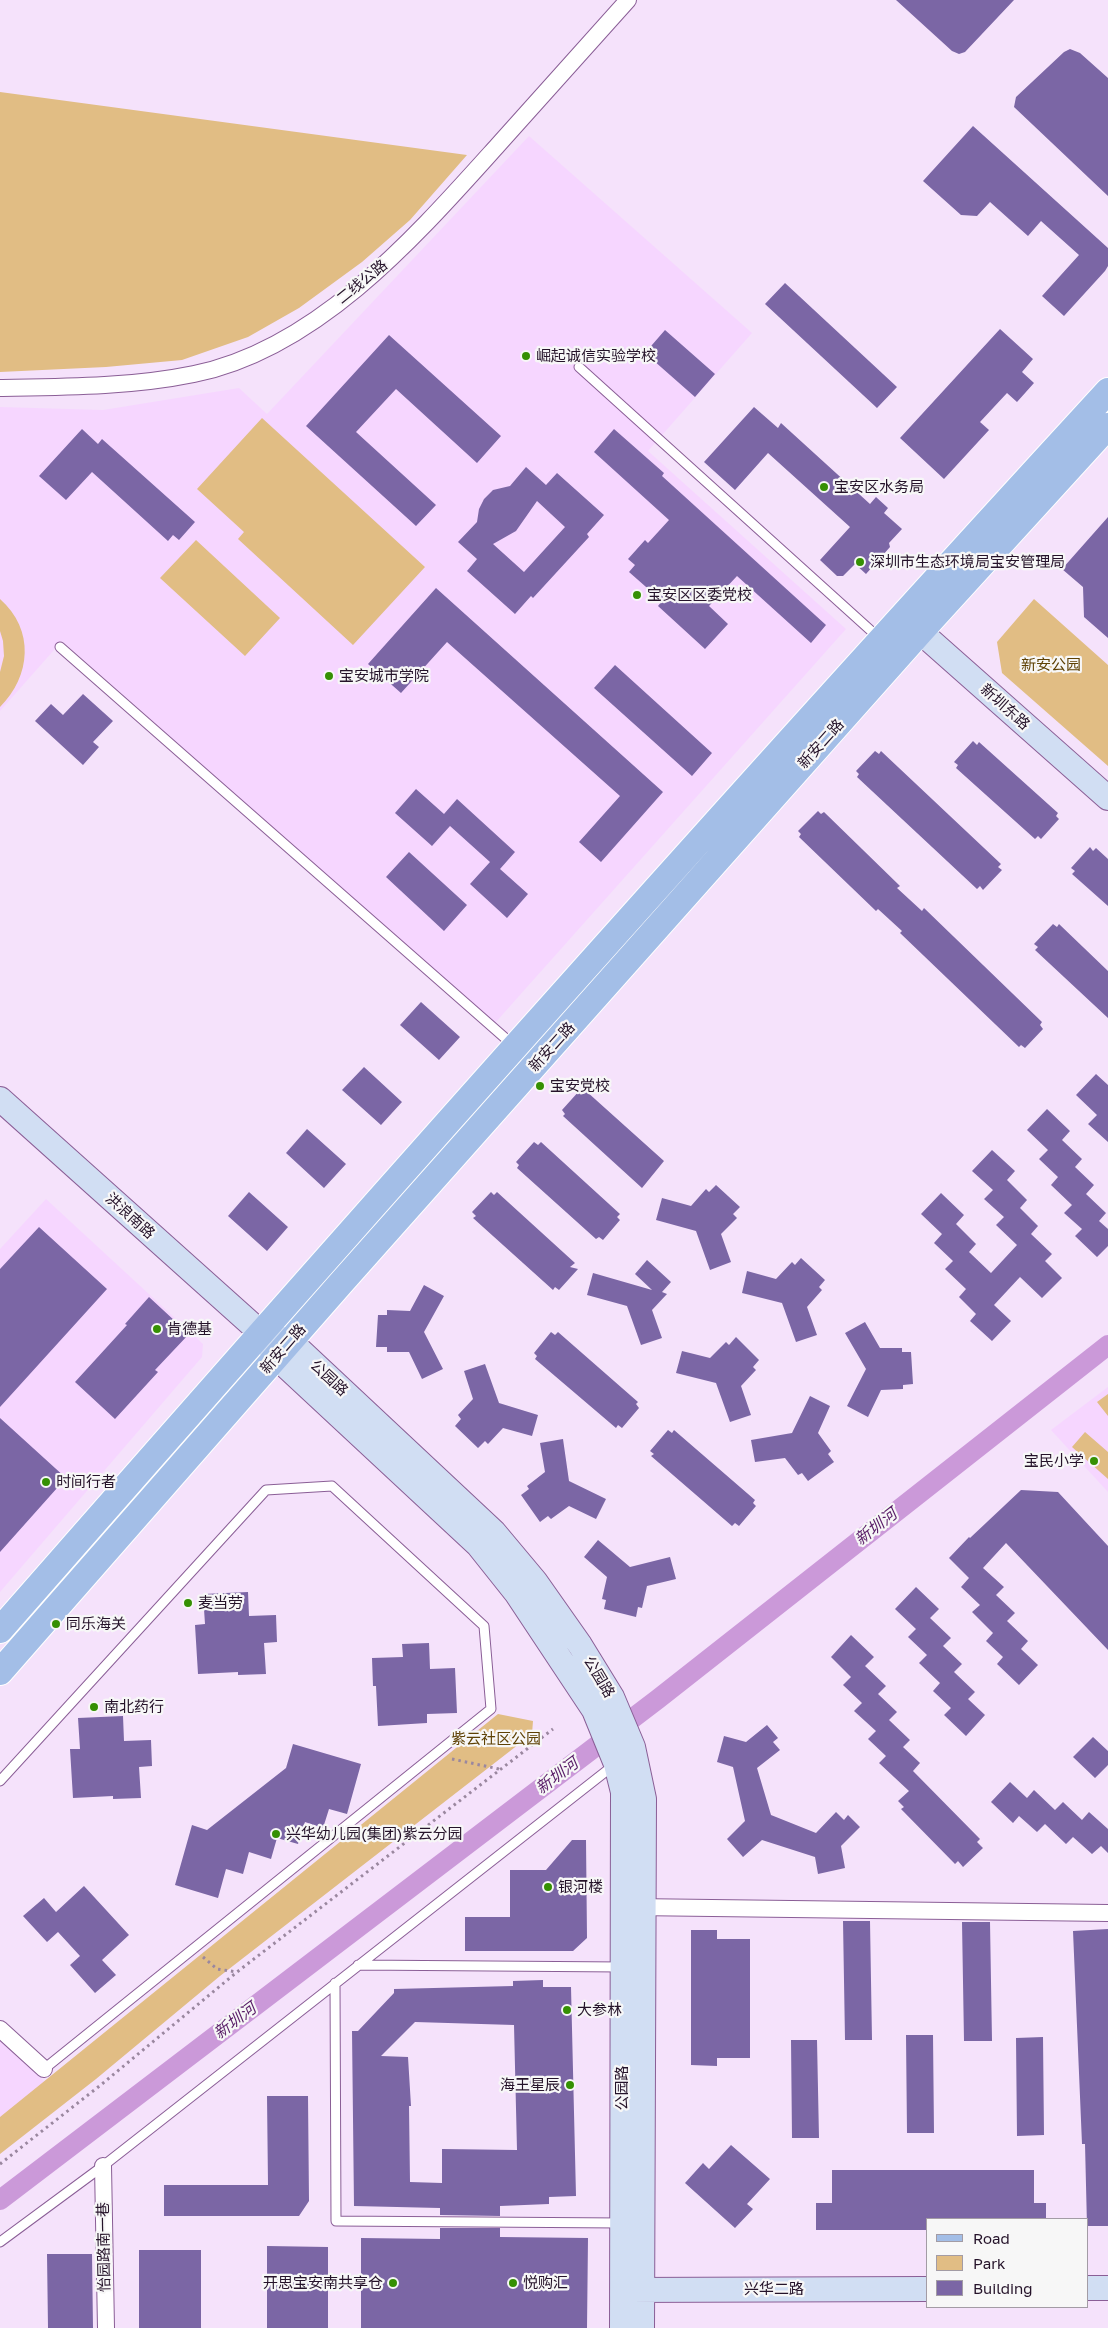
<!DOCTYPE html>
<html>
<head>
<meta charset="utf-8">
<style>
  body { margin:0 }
  #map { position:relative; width:1108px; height:2328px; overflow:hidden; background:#f5e2fb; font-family:"Golos Text",sans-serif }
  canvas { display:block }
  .legend { position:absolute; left:926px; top:2218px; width:162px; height:90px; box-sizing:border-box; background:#f7f7f7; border:1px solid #a39ca5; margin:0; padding:6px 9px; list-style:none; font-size:15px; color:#25132a }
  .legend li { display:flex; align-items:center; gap:10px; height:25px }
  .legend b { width:25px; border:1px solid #a39ca5 }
</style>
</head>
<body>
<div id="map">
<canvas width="1108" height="2328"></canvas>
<ul class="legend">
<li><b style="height:6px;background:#a3bee7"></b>Road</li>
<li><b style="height:14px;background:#e1bd84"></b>Park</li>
<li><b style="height:14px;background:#7b66a5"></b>Building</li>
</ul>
</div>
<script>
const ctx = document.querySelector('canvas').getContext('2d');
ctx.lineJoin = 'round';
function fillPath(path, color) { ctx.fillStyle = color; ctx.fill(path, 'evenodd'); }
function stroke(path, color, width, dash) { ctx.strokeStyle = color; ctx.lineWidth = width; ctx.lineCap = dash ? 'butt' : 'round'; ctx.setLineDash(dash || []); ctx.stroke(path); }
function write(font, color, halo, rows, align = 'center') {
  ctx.font = font + ' "Golos Text","Noto Sans SC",sans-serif'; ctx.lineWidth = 4.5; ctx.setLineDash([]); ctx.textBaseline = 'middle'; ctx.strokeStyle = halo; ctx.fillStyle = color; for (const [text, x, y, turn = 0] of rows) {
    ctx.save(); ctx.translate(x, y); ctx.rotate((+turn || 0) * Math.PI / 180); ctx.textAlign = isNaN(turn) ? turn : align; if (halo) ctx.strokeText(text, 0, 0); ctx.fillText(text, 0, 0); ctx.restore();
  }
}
const built = new Path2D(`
  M 529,136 L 752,333 L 648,451 L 846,629 L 495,1023 L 62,641 L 0,711 L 0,407 L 103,410 L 239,388 L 267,414 Z
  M 46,1199 L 203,1344 L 202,1357 L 0,1592 L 0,1249 Z
  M 1108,1387 L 1108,1492 L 1051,1430 Z
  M 0,2041 L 56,2092 L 0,2137 Z`);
const green = new Path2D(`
  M 0,92 L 467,155 L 410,220 L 362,262 L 299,308 L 248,337 L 182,360 L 106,367 L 0,372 Z
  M 262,418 L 425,567 L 353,645 L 238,539 L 244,532 L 197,489 Z
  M 196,540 L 280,618 L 245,656 L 160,578 Z
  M 0,599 C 35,630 31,676 0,707 L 0,672 L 4,656 L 3,641 L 0,631 Z
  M 1034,599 L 1108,665 L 1108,766 L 1002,673 L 997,642 Z
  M 1108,1394 L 1108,1416 L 1097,1402 Z
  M 1085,1432 L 1108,1452 L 1108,1479 L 1072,1447 Z
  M 498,1714 L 533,1721 L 532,1734 L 220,1976 L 96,2079 L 0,2154 L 0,2117 Z`);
const canal = new Path2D(`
  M 0,2200 L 658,1699 L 1108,1345`);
const building = new Path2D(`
  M 896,0 L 1014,0 L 965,52 L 959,54 L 952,51 Z
  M 1070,49 L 1080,53 L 1108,78 L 1108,196 L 1014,107 L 1016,97 L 1064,52 Z
  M 973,126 L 1108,248 L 1108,266 L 1105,271 L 1064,316 L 1042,296 L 1079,255 L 1041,221 L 1028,236 L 990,202 L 977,216 L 961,215 L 923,181 Z
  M 785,283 L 897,387 L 877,408 L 765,304 Z
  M 1000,329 L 1033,359 L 1022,372 L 1034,383 L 1017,402 L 1007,393 L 980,422 L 989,430 L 944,479 L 900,438 Z
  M 665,330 L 715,374 L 695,397 L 645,353 Z
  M 389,335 L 501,436 L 477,463 L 396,389 L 356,432 L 436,505 L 416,526 L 306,426 Z
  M 754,407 L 778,428 L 781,423 L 870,504 L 876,497 L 888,508 L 884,513 L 902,529 L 889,543 L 890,547 L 866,574 L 855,564 L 843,576 L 837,576 L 820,560 L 850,527 L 768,453 L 735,490 L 704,462 Z
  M 82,429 L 98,444 L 102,439 L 195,522 L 179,540 L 173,535 L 168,541 L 92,472 L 66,500 L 39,476 Z
  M 614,429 L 664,473 L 662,476 L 826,625 L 811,643 L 737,576 L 709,606 L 728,624 L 705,649 L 658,606 L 662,601 L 629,572 L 635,565 L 628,559 L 645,540 L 648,543 L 669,520 L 594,452 Z
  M 526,467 L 546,485 L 557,473 L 604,515 L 587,534 L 589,537 L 533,598 L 531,596 L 515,614 L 467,571 L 477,559 L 458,542 L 477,522 L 479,509 L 484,499 L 493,490 L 510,486 ZM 537,501 L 565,527 L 524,572 L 493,544 L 516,531 Z
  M 1108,517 L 1108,638 L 1084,617 L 1083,587 L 1062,569 Z
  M 436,588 L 663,792 L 601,862 L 579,842 L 620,796 L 447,642 L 401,693 L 368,664 Z
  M 615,665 L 712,753 L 692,776 L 594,688 Z
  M 83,694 L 113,721 L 93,742 L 99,747 L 83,765 L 35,721 L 51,704 L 63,715 Z
  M 973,741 L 977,745 L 979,742 L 1058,813 L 1056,816 L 1059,819 L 1041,839 L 1038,836 L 1035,839 L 956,768 L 958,765 L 954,762 Z
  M 875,751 L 879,754 L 881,751 L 1001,864 L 998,867 L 1002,870 L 983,890 L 980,886 L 977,889 L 857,777 L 859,774 L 856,771 Z
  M 416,789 L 444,814 L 457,799 L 515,852 L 500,869 L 528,894 L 507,918 L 470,884 L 490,862 L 450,826 L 432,846 L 395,813 Z
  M 818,811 L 821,814 L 824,812 L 900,886 L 897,888 L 922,911 L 924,908 L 1042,1022 L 1040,1025 L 1043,1029 L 1025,1048 L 1021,1045 L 1019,1047 L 900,933 L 902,931 L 878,909 L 876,911 L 799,837 L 801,834 L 798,831 Z
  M 1090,847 L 1093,851 L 1096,848 L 1108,859 L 1108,906 L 1072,874 L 1075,871 L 1071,868 Z
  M 409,852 L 467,905 L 444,931 L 386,877 Z
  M 1053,924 L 1057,927 L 1059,924 L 1108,971 L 1108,1018 L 1035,950 L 1038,947 L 1034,944 Z
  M 421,1002 L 460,1037 L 439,1060 L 400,1025 Z
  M 364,1067 L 402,1102 L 381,1125 L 342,1090 Z
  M 1096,1074 L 1108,1085 L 1108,1142 L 1088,1124 L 1097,1115 L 1076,1095 Z
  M 580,1090 L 584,1093 L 586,1091 L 664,1161 L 642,1188 L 563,1116 L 565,1114 L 562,1110 Z
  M 1047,1109 L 1070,1131 L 1062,1140 L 1082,1159 L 1075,1167 L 1094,1185 L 1086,1194 L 1106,1213 L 1099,1221 L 1108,1229 L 1108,1246 L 1097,1257 L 1075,1236 L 1082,1229 L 1064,1213 L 1072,1205 L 1051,1185 L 1058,1177 L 1039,1159 L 1048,1150 L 1027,1130 Z
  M 307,1129 L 346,1164 L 324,1188 L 286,1153 Z
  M 534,1142 L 538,1145 L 541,1142 L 620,1214 L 617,1217 L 620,1220 L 603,1240 L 599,1237 L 596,1239 L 517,1168 L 519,1165 L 516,1162 Z
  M 992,1150 L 1015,1171 L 1007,1180 L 1027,1200 L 1020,1208 L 1038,1226 L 1031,1234 L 1052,1254 L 1045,1261 L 1062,1278 L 1042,1298 L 1020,1277 L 994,1305 L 1011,1321 L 992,1341 L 970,1321 L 976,1314 L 959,1297 L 966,1289 L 945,1269 L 953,1261 L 934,1243 L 942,1234 L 921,1214 L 941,1193 L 964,1215 L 956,1224 L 976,1244 L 969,1252 L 991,1273 L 1017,1245 L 996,1225 L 1004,1217 L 984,1199 L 993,1190 L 972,1171 Z
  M 716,1185 L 740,1207 L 733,1214 L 737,1218 L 721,1234 L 731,1262 L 710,1270 L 696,1231 L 656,1220 L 662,1198 L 691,1206 L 706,1189 L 709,1192 Z
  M 249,1192 L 288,1227 L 267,1251 L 228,1216 Z
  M 491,1192 L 494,1195 L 497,1192 L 575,1263 L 570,1267 L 578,1269 L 559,1290 L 555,1287 L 553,1290 L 473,1218 L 476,1216 L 472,1212 Z
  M 39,1227 L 107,1289 L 0,1407 L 0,1269 Z
  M 801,1258 L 825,1280 L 819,1287 L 822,1290 L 807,1307 L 817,1335 L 796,1342 L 782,1303 L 742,1293 L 747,1271 L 776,1279 L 792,1262 L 795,1265 Z
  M 647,1260 L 671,1282 L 662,1292 L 667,1294 L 652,1310 L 662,1338 L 641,1345 L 627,1306 L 587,1295 L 593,1273 L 652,1290 L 635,1274 Z
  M 424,1285 L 444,1296 L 424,1332 L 443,1369 L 422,1379 L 409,1352 L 387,1352 L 387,1347 L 376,1347 L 378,1315 L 387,1315 L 387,1310 L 410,1311 Z
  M 149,1297 L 189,1334 L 155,1370 L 158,1372 L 115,1419 L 75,1382 L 127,1325 L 125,1324 Z
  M 865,1322 L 880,1348 L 902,1348 L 902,1352 L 911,1352 L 913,1384 L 903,1385 L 903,1389 L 881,1390 L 868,1417 L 847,1406 L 866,1369 L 845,1333 Z
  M 551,1332 L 555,1335 L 558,1332 L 638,1402 L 636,1404 L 639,1408 L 622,1428 L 618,1425 L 616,1428 L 535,1359 L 537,1356 L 534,1353 Z
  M 736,1337 L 759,1360 L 753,1367 L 756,1370 L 741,1386 L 751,1415 L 730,1422 L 716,1383 L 676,1373 L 682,1351 L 710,1358 L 726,1342 L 729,1345 Z
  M 485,1364 L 499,1403 L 538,1415 L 532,1436 L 503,1428 L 488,1444 L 485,1441 L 478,1448 L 455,1426 L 461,1419 L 458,1415 L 473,1399 L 464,1371 Z
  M 810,1396 L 830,1406 L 818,1433 L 831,1451 L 828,1454 L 834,1462 L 808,1481 L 802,1473 L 798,1475 L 785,1458 L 755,1462 L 751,1440 L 792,1433 Z
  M 0,1418 L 66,1478 L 0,1552 Z
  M 668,1430 L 672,1433 L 674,1430 L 755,1500 L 753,1503 L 756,1506 L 739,1526 L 735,1523 L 732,1526 L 651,1456 L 654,1454 L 650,1451 Z
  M 563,1439 L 569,1481 L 606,1499 L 596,1519 L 569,1506 L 551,1519 L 548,1516 L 540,1522 L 521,1495 L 529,1489 L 527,1486 L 545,1472 L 540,1443 Z
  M 1021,1490 L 1058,1492 L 1108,1546 L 1108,1650 L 1006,1543 L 983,1568 L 1004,1587 L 996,1595 L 1015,1613 L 1007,1621 L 1028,1641 L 1021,1649 L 1038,1665 L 1019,1685 L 997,1664 L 1003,1657 L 986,1641 L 993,1633 L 972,1612 L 980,1605 L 961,1587 L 969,1578 L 949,1558 L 969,1537 L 970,1538 Z
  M 598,1540 L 630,1567 L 670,1557 L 676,1579 L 647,1586 L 642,1608 L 638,1607 L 636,1617 L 604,1609 L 606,1600 L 602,1599 L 607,1577 L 584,1557 Z
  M 916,1587 L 939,1609 L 930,1618 L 951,1638 L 943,1646 L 962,1664 L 954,1672 L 975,1692 L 968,1699 L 985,1715 L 966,1736 L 944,1715 L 951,1708 L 933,1691 L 940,1683 L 919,1663 L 927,1655 L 908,1637 L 916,1629 L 895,1609 Z
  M 248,1592 L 249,1616 L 276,1615 L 277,1642 L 264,1643 L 266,1674 L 238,1675 L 238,1672 L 198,1674 L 195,1625 L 205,1624 L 203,1594 Z
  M 851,1635 L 874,1657 L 865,1666 L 886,1686 L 878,1694 L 897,1712 L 889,1720 L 910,1740 L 903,1747 L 920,1763 L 913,1771 L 980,1839 L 977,1842 L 983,1848 L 963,1867 L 958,1861 L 955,1864 L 901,1809 L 904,1807 L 898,1801 L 909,1791 L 879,1763 L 886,1756 L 868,1739 L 876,1731 L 854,1711 L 862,1703 L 843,1685 L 851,1677 L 831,1657 Z
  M 429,1643 L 430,1669 L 455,1668 L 457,1713 L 427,1714 L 427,1723 L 378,1726 L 376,1686 L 373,1686 L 372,1658 L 403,1657 L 402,1644 Z
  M 123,1716 L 124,1741 L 151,1740 L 152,1766 L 139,1767 L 141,1798 L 113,1799 L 113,1796 L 73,1798 L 70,1749 L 80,1749 L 78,1718 Z
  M 767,1725 L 778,1738 L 773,1742 L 780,1750 L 757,1768 L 771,1815 L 816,1833 L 836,1812 L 844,1820 L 848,1815 L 860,1827 L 841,1846 L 845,1868 L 818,1874 L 815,1857 L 762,1840 L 743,1857 L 727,1839 L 745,1821 L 733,1767 L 717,1762 L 724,1736 L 746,1742 Z
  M 1093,1737 L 1108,1751 L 1108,1765 L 1095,1778 L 1073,1757 Z
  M 293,1744 L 361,1764 L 347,1814 L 329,1809 L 323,1828 L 305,1822 L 298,1844 L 277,1838 L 271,1859 L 249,1852 L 243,1874 L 226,1869 L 218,1898 L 175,1885 L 192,1825 L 207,1830 L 286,1768 Z
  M 1010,1782 L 1027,1798 L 1034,1790 L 1055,1810 L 1063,1802 L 1082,1820 L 1089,1812 L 1108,1829 L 1108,1853 L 1101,1846 L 1092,1854 L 1073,1837 L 1066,1844 L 1045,1824 L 1037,1832 L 1019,1816 L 1013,1823 L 991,1802 Z
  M 572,1840 L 586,1840 L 587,1938 L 573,1951 L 465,1951 L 465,1917 L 510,1917 L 510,1870 L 546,1870 Z
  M 84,1886 L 129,1935 L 102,1960 L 116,1975 L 95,1993 L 70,1965 L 80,1956 L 58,1932 L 47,1942 L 23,1916 L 44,1898 L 56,1912 Z
  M 843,1921 L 870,1921 L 872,2040 L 845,2040 Z
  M 962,1922 L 990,1922 L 992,2041 L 964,2041 Z
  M 1108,1929 L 1108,2226 L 1087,2226 L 1085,2144 L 1082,2144 L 1073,1931 Z
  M 691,1930 L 717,1930 L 717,1939 L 750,1939 L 750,2058 L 717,2058 L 717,2066 L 691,2065 Z
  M 543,1980 L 543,1987 L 571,1987 L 576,2196 L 549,2197 L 549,2204 L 500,2206 L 500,2216 L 440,2215 L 440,2208 L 354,2206 L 352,2031 L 358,2031 L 394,1993 L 394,1989 L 513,1986 L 513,1981 ZM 415,2022 L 514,2025 L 517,2150 L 442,2149 L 442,2183 L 410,2182 L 409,2106 L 411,2106 L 408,2057 L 381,2056 Z
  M 906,2035 L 933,2035 L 934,2133 L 907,2133 Z
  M 1043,2037 L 1044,2135 L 1017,2136 L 1016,2038 Z
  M 791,2040 L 817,2040 L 819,2138 L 792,2138 Z
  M 267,2096 L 308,2096 L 309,2201 L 299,2216 L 164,2216 L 164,2185 L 268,2185 Z
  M 731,2145 L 770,2179 L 747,2204 L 753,2209 L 735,2228 L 685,2183 L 703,2163 L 709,2169 Z
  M 832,2170 L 1034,2170 L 1034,2203 L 1046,2203 L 1046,2219 L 927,2219 L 927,2230 L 816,2230 L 816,2203 L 832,2203 Z
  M 440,2228 L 500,2228 L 500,2237 L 588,2238 L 587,2328 L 361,2328 L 361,2238 L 440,2239 Z
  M 267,2246 L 328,2247 L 328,2328 L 267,2328 Z
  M 139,2250 L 201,2250 L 201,2328 L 139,2328 Z
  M 47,2254 L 92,2254 L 93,2328 L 48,2328 Z`);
const path = new Path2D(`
  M 452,1759 L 499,1769
  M 203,1957 L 217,1969 L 237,1972
  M 0,2164 L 102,2084 L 237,1972 L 553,1729`);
const lane = new Path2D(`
  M 579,367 L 879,638
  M 60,647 L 513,1045
  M 0,1781 L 266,1490 L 332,1486 L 484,1626 L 491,1709 L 44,2069
  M 358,1965 L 622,1967
  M 335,1983 L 336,2221 L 621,2223
  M 0,2242 L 103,2166 L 614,1765`);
const street = new Path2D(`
  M 0,388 C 65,387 131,387 194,374 C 318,349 417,235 498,145 C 541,97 585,48 628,0
  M 633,1907 L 1108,1913
  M 0,2029 L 44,2069
  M 103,2166 L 106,2328`);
const secondary = new Path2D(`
  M 907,620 L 1108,798
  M 0,1099 L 260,1332 L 276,1357 L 478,1545 L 517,1594 L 594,1710 L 616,1764 L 623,1792 L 622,2328
  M 271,1336 L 290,1341 L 494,1532 L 535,1581 L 580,1645 L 612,1697 L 633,1747 L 644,1799 L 642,2328
  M 1087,2288 L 1108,2288
  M 626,2290 L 927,2289`);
const primary = new Path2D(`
  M 0,1630 C 365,1213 733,799 1108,391
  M 0,1672 L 341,1283 L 920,632 L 1108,426`);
const markers = [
  [526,356,5,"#359003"],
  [824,487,5,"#359003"],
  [860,562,5,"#359003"],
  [637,595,5,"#359003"],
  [329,676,5,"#359003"],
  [540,1086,5,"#359003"],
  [157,1329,5,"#359003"],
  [1094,1461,5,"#359003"],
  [46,1482,5,"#359003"],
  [188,1603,5,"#359003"],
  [56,1624,5,"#359003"],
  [94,1707,5,"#359003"],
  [276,1834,5,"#359003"],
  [548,1887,5,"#359003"],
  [567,2010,5,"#359003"],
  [570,2085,5,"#359003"],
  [393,2283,5,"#359003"],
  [513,2283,5,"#359003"]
];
const streetNames = [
  ["二线公路",362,282,-39],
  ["新圳东路",1005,707,42],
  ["新安二路",821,744,-48],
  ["新安二路",552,1047,-48],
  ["洪浪南路",130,1216,42],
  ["新安二路",283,1349,-49],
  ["公园路",329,1378,43],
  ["公园路",599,1677,59],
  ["公园路",622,2088,-90],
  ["怡园路南一巷",104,2247,-91],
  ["兴华二路",774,2289]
];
const poiNames = [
  ["崛起诚信实验学校",536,356],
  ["宝安区水务局",834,487],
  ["深圳市生态环境局宝安管理局",870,562],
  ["宝安区区委党校",647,595],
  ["宝安城市学院",339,676],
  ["宝安党校",550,1086],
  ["肯德基",167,1329],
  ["宝民小学",1084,1461,"right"],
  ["时间行者",56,1482],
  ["麦当劳",198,1603],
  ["同乐海关",66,1624],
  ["南北药行",104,1707],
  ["兴华幼儿园(集团)紫云分园",286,1834],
  ["银河楼",558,1887],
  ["大参林",577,2010],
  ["海王星辰",560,2085,"right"],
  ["开思宝安南共享仓",383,2283,"right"],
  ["悦购汇",523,2283]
];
const parkNames = [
  ["新安公园",1051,665],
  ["紫云社区公园",496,1739]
];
const waterNames = [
  ["新圳河",876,1527,-38],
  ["新圳河",557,1776,-37],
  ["新圳河",235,2021,-37]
];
fillPath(built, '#f6d6ff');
fillPath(green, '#e1bd84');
stroke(canal, '#cb99d9', 20);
fillPath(building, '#7b66a5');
stroke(lane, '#8a5e96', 11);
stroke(street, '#8a5e96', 18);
stroke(secondary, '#8a5e96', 26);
stroke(primary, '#fff', 28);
stroke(path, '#9a879f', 3, [2.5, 4]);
stroke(lane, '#fff', 9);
stroke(street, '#fff', 16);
stroke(secondary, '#d1def3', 24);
stroke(primary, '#a3bee7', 26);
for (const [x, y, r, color] of markers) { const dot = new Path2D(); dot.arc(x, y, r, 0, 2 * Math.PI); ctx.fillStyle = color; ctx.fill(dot); stroke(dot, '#f7f7f7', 2); }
write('15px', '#25132a', '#f7f7f7', streetNames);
write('15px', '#25132a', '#f7f7f7', poiNames, 'left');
write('15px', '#5e4104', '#f7f7f7', parkNames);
write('italic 16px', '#571b66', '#f7f7f7', waterNames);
</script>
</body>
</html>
